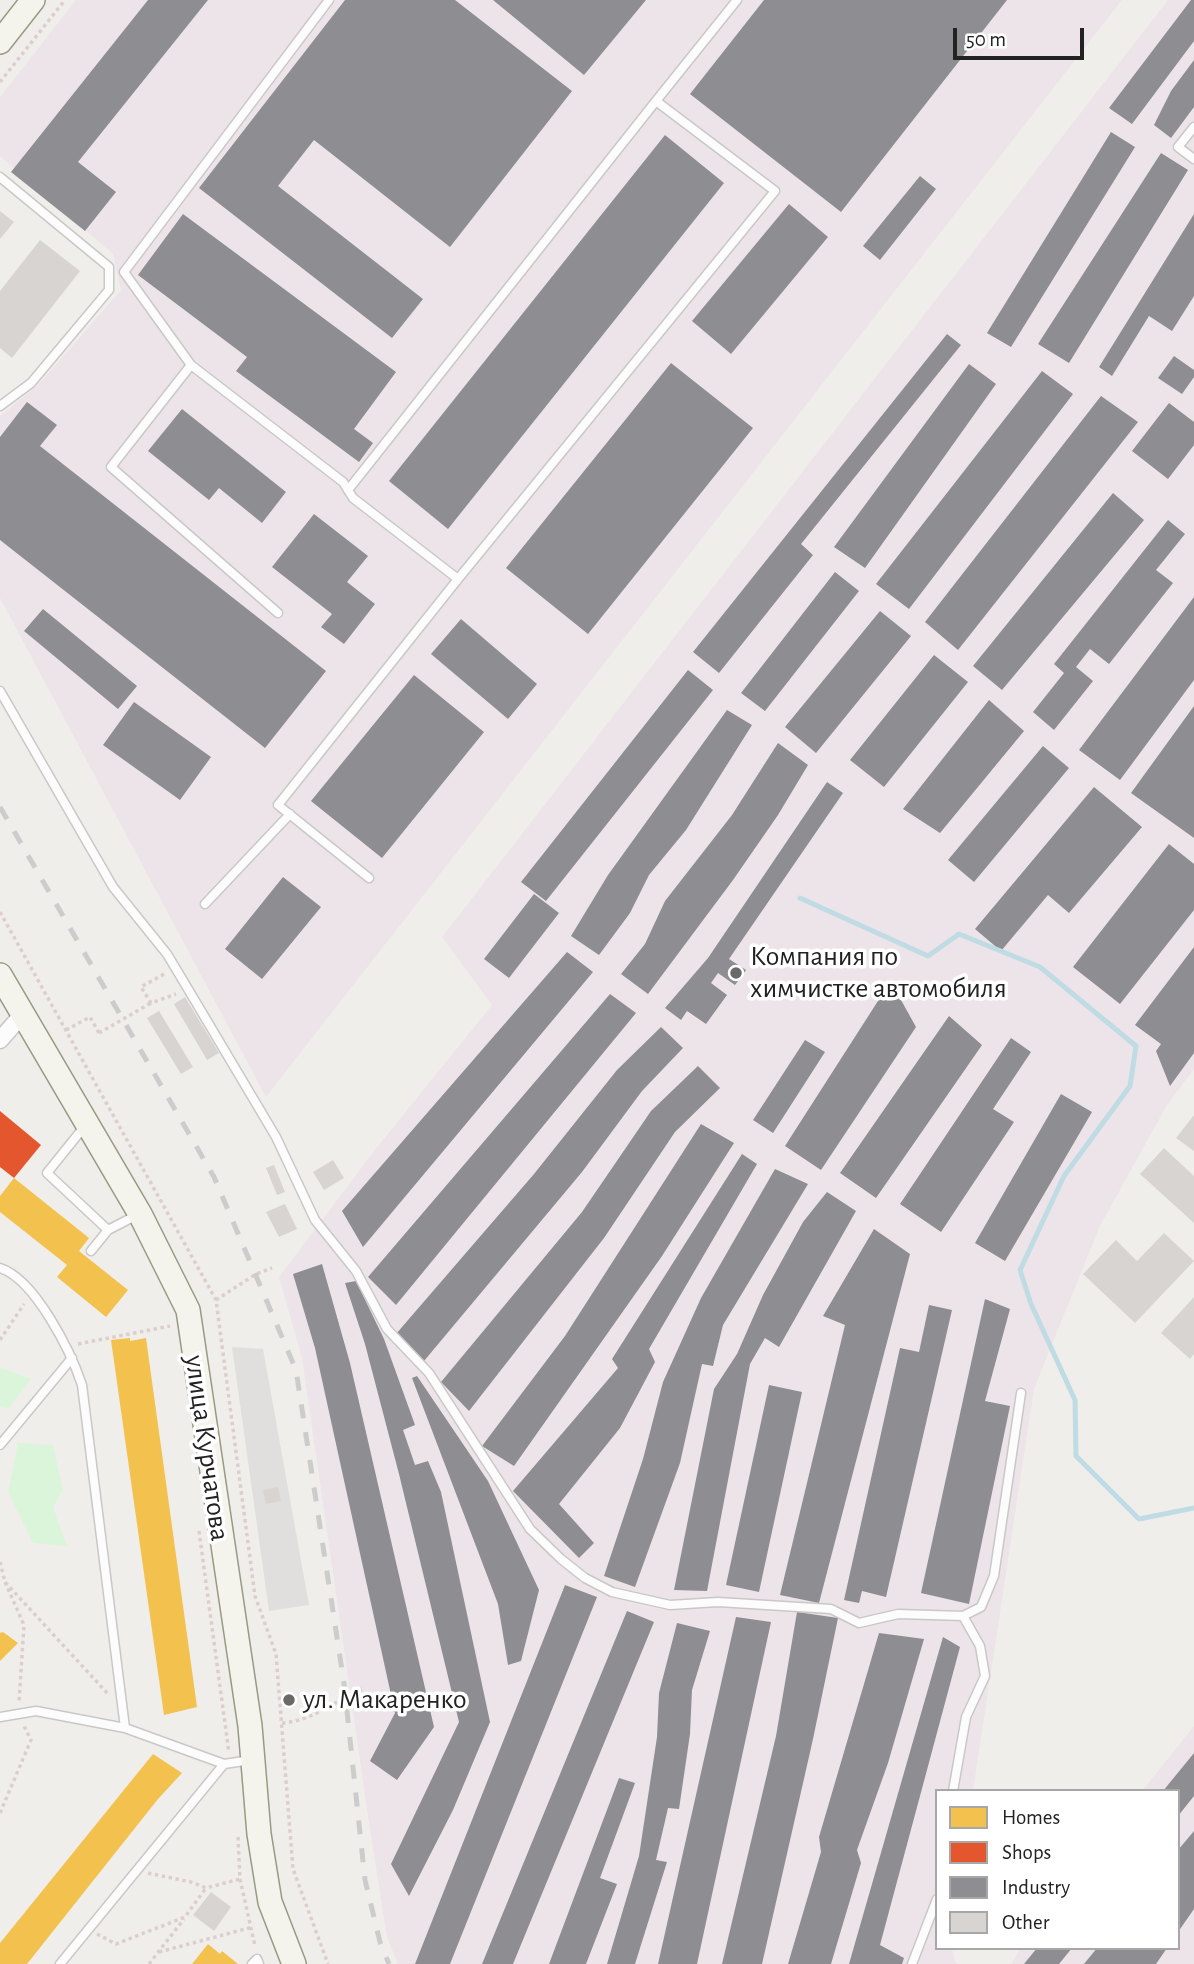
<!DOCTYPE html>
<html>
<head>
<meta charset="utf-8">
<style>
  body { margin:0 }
  #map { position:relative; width:1194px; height:1964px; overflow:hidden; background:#f0eeeb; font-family:"Alegreya Sans",sans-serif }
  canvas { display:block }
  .legend { position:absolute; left:935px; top:1789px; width:245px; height:161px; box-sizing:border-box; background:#fff; border:2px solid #a7a7a7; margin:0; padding:9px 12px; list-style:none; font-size:21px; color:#222 }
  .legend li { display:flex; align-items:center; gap:14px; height:35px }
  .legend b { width:35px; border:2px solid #a7a7a7 }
  .scale { position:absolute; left:953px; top:28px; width:131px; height:32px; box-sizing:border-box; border:4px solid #222; border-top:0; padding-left:9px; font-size:21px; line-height:24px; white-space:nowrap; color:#222; -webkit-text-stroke:5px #fff; paint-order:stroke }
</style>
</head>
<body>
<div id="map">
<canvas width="1194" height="1964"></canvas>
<ul class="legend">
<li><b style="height:19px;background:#f2c14e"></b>Homes</li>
<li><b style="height:19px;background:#e4572e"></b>Shops</li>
<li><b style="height:19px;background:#8d8d92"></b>Industry</li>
<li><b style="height:19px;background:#d7d4d2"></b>Other</li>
</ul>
<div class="scale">50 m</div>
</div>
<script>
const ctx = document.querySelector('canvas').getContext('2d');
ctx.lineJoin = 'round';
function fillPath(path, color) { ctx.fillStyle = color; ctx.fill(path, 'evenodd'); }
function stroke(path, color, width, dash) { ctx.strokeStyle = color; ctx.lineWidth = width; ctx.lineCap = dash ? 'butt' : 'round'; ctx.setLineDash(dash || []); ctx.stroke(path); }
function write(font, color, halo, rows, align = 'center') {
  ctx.font = font + ' "Alegreya Sans",sans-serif'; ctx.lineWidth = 7; ctx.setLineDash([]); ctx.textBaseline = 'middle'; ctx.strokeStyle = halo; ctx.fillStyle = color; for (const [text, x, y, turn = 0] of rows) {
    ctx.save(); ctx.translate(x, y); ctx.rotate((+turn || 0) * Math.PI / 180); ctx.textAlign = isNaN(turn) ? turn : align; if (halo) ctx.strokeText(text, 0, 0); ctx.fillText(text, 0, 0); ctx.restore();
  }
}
const industrial = new Path2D(`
  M 76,0 L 1122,0 L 266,1097 L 0,598 L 0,416 L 39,384 L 121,290 L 113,254 L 0,156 L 0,97 Z
  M 1168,0 L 1194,0 L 1194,1069 L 1167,1105 L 1100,1226 L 1034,1389 L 973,1791 L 937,1791 L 937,1948 L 952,1948 L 955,1962 L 959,1964 L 398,1964 L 387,1937 L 370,1830 L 302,1358 L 279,1277 L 374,1151 L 492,1005 L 442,937 Z
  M 1194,1726 L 1194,1964 L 1011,1964 L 1021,1948 L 1178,1948 L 1178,1791 L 1142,1791 Z`);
const park = new Path2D(`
  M 0,1367 L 31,1379 L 8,1409 L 0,1406 Z
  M 18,1443 L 53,1445 L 63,1490 L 53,1507 L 67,1546 L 33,1543 L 8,1492 Z`);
const parking = new Path2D(`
  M 232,1347 L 263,1349 L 309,1605 L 269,1611 Z`);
const homes = new Path2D(`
  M 14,1178 L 89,1238 L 79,1251 L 128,1290 L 106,1317 L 57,1277 L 67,1265 L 0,1212 L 0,1196 Z
  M 130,1338 L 130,1341 L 146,1338 L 197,1707 L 164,1715 L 111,1340 Z
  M 3,1632 L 18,1643 L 0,1661 L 0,1633 Z
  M 153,1754 L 182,1773 L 158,1799 L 27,1964 L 0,1964 L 0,1943 Z
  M 208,1944 L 220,1954 L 222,1951 L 238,1964 L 192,1964 Z`);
const shops = new Path2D(`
  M 0,1111 L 41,1145 L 14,1178 L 0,1167 Z`);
const industry = new Path2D(`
  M 148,0 L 208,0 L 78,162 L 116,192 L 85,231 L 11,172 Z
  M 345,0 L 455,0 L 572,91 L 450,247 L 314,140 L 278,186 L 423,299 L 392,338 L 199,188 Z
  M 493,0 L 646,0 L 584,75 Z
  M 764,0 L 1007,0 L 841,212 L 690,94 Z
  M 1191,0 L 1194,0 L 1194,41 L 1132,124 L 1109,108 Z
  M 1194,60 L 1194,107 L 1171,138 L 1154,125 L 1171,91 Z
  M 1111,132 L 1135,147 L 1011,347 L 987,333 Z
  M 665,135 L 724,183 L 448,529 L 389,481 Z
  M 1161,153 L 1188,170 L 1069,363 L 1038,344 Z
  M 920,176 L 936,189 L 880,260 L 863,246 Z
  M 789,204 L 828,237 L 731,354 L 692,321 Z
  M 183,214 L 396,372 L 354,429 L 373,443 L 359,462 L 236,371 L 247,357 L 138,275 Z
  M 1194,214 L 1194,296 L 1172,331 L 1149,316 L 1112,376 L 1099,367 Z
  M 947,334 L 961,345 L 801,544 L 813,555 L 719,673 L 693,652 Z
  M 1174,356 L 1194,370 L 1194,377 L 1182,394 L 1158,378 Z
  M 671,363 L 753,428 L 588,634 L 506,568 Z
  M 969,364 L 996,384 L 865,568 L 834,547 Z
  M 1042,371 L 1073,394 L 909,609 L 876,584 Z
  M 1101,396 L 1138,422 L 958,650 L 925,622 Z
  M 27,402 L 57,425 L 40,446 L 326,671 L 265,748 L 0,540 L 0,437 Z
  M 1169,403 L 1194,422 L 1194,445 L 1168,479 L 1132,451 Z
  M 182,409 L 286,492 L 262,523 L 219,488 L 209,500 L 148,451 Z
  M 1113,493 L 1144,520 L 1002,690 L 973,666 Z
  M 314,514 L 368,556 L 347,582 L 375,604 L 344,644 L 321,627 L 332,614 L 272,567 Z
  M 1168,520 L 1185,534 L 1156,570 L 1173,583 L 1109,664 L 1090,649 L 1076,667 L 1093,681 L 1054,730 L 1033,712 L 1064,673 L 1054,664 Z
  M 835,572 L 859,591 L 765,711 L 741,693 Z
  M 1194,597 L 1194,680 L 1120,780 L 1079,750 Z
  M 43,609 L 137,686 L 118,709 L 24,631 Z
  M 880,611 L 911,636 L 816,753 L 785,727 Z
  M 461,619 L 537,684 L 508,719 L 431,654 Z
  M 934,655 L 968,682 L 884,787 L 850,760 Z
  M 688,670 L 713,690 L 546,901 L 521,882 Z
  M 414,675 L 484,732 L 382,858 L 311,801 Z
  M 989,700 L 1024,731 L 940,833 L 903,809 Z
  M 134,702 L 211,757 L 180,800 L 103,745 Z
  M 1194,706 L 1194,838 L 1131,793 Z
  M 727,710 L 752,725 L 686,830 L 649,875 L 630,913 L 599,955 L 571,936 L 608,875 Z
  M 778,743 L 808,765 L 778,815 L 733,880 L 648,994 L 621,974 L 645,944 L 665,901 L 732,815 Z
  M 1043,746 L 1069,768 L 974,882 L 948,860 Z
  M 827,782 L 843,793 L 729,959 L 746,970 L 735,985 L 718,973 L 711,983 L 727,995 L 706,1024 L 687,1011 L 681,1020 L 665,1008 L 708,958 Z
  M 1094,787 L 1142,827 L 1069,913 L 1048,895 L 1001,951 L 975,929 Z
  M 1169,844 L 1194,864 L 1194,910 L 1120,1004 L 1073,967 Z
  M 283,877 L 321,907 L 262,979 L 225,949 Z
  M 534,894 L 559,913 L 509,978 L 484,959 Z
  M 1194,947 L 1194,1053 L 1170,1086 L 1156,1051 L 1161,1044 L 1135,1025 Z
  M 567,952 L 593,972 L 363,1247 L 342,1211 Z
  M 885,990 L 901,1000 L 916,1027 L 821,1170 L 785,1146 Z
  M 610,994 L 636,1013 L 396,1305 L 368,1277 Z
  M 949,1016 L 982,1045 L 876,1198 L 840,1173 Z
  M 661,1027 L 683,1048 L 642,1091 L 582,1172 L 424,1361 L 396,1334 L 534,1174 L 617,1070 Z
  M 1011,1038 L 1031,1052 L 993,1109 L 1014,1122 L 941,1232 L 900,1204 Z
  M 805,1040 L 825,1052 L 773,1133 L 753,1120 Z
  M 698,1066 L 720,1088 L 675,1132 L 604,1238 L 469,1411 L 441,1382 L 582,1212 L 651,1111 Z
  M 1061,1094 L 1092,1112 L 1005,1261 L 975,1243 Z
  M 701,1124 L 734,1143 L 662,1256 L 514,1466 L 482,1446 L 565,1336 Z
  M 742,1154 L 757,1164 L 649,1349 L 655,1362 L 620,1428 L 559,1504 L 594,1543 L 579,1558 L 513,1491 L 618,1368 L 612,1359 Z
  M 775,1169 L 808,1184 L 723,1325 L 713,1366 L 702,1364 L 680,1463 L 635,1587 L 604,1576 L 643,1459 L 663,1382 L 701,1298 Z
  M 827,1192 L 856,1211 L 779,1347 L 765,1338 L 750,1364 L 707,1591 L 674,1590 L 714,1389 L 737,1354 L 763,1295 L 803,1222 Z
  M 874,1229 L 910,1254 L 819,1603 L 780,1595 L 845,1325 L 823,1316 Z
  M 322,1264 L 350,1363 L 434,1727 L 397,1780 L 370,1761 L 395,1713 L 315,1348 L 293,1274 Z
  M 356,1281 L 384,1339 L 415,1425 L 403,1430 L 415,1465 L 428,1461 L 441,1492 L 490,1722 L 453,1810 L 409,1896 L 391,1864 L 459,1722 L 399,1474 L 365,1344 L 345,1283 Z
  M 985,1299 L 1010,1309 L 985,1401 L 1010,1406 L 969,1604 L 921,1593 Z
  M 929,1305 L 952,1310 L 886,1597 L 862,1591 L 859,1603 L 844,1600 L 900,1348 L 919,1352 Z
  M 417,1376 L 488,1481 L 539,1590 L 521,1661 L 508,1665 L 498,1604 L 412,1378 Z
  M 769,1385 L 802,1392 L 759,1592 L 726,1585 Z
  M 565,1585 L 597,1597 L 450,1964 L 415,1964 Z
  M 627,1611 L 654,1622 L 513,1964 L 482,1964 Z
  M 797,1612 L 838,1618 L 813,1739 L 762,1964 L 722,1964 L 776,1736 Z
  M 736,1617 L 771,1622 L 697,1964 L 658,1964 Z
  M 677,1623 L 710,1631 L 692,1690 L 690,1734 L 679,1809 L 668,1808 L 656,1860 L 667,1862 L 635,1964 L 607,1964 L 639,1856 L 657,1737 L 659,1693 Z
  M 879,1633 L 924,1639 L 888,1763 L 857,1850 L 861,1863 L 831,1964 L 788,1964 L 821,1852 L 819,1837 Z
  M 943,1637 L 960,1647 L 880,1945 L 904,1958 L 902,1964 L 849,1964 Z
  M 1194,1753 L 1194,1796 L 1178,1816 L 1178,1791 L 1163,1791 Z
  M 619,1778 L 635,1783 L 600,1878 L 617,1884 L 586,1964 L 549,1964 Z
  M 1194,1831 L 1194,1909 L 1178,1932 L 1178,1850 Z
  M 1037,1948 L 1072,1948 L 1059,1964 L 1024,1964 Z
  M 1097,1948 L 1167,1948 L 1156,1964 L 1084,1964 Z`);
const stream = new Path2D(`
  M 800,898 L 928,956 L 959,934 L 1040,967 L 1136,1046 L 1130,1086 L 1064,1176 L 1020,1270 L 1031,1304 L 1075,1400 L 1076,1456 L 1139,1519 L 1194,1508`);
const building = new Path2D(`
  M 0,211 L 14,222 L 0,239 Z
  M 40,240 L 80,271 L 12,358 L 0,348 L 0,291 Z
  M 185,997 L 219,1053 L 207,1060 L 174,1004 Z
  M 159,1011 L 193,1067 L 181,1074 L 147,1018 Z
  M 1194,1115 L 1194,1151 L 1176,1138 Z
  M 1164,1148 L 1194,1176 L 1194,1223 L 1140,1174 Z
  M 333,1160 L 344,1178 L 324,1190 L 313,1172 Z
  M 274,1165 L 285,1192 L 277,1195 L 266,1168 Z
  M 285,1204 L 297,1229 L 279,1237 L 266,1212 Z
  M 1164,1233 L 1194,1261 L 1135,1323 L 1083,1274 L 1116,1240 L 1137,1261 Z
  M 1194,1297 L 1194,1354 L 1190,1359 L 1161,1333 Z
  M 278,1487 L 281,1501 L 266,1504 L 263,1490 Z
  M 211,1892 L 231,1907 L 214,1931 L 193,1915 Z`);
const path = new Path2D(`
  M 0,82 L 65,0
  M 0,912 L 216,1300 L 255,1596 L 276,1654 L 293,1869 L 328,1964
  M 164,974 L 141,987 L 151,1003 L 176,994
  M 66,1030 L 90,1017 L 99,1033
  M 216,1300 L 256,1274 L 272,1268
  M 0,1340 L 24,1304
  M 78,1344 L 170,1326
  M 199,1531 L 229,1753
  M 0,1562 L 5,1582 L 108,1694
  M 5,1582 L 24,1625 L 19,1702
  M 282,1723 C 312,1721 336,1701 363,1688
  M 0,1813 L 31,1740 L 24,1726
  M 238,1837 L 240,1879 L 255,1946
  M 148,1873 L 191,1882 L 206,1888 L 240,1879
  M 97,1934 L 116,1944 L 185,1917 L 206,1888
  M 159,1952 L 253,1927
  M 149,1964 L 184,1919`);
const service = new Path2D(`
  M 329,0 L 124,272 L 191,365 L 343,482 L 353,498 L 458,579 L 278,805 L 369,878
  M 656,101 L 737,0
  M 1194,127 L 1178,147 L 1194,159
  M 0,177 L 109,267 L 109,290 L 31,383 L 0,406
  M 191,365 L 111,467 L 278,613
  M 348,490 L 656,101 L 775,191 L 458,579
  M 0,691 L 113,887 L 167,954 L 188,989 L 276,1137 L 315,1220 L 356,1271 L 387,1329 L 429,1373 L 530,1529 L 561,1559 L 585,1578 L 612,1592 L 670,1605 L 718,1602 L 831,1609 L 859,1623 L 898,1614 L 963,1616 L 980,1646 L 985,1676 L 966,1717 L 953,1791
  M 205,904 L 290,814
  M 84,1127 L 47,1173 L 108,1230
  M 91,1251 L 108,1230 L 137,1215
  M 0,1268 C 35,1279 71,1352 82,1385 L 125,1728
  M 0,1445 L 72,1358
  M 963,1616 L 981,1607 L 994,1576 L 1021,1393
  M 0,1717 L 36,1711 L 125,1728 L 224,1764 L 251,1760
  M 60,1964 L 224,1764
  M 252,1964 L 257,1959 L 259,1964
  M 912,1964 L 937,1899`);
const minor = new Path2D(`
  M 0,1040 L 22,1015`);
const secondary = new Path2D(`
  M 0,42 L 33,0
  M 0,975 L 140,1214 L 188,1310 L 250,1726 L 259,1834 L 270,1902 L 294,1964`);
const rail = new Path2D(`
  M 0,807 L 214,1177 L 296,1370 L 344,1683 L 365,1880 L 380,1942 L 389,1964`);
const pathBridge = new Path2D(`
  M 99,1033 L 151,1003`);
const markers = [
  [736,973,7,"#6a6968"],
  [289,1700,7,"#6a6968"]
];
const poiNames = [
  ["Компания по",750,957],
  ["химчистке автомобиля",750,989],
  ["ул. Макаренко",303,1700]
];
const streetNames = [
  ["улица Курчатова",207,1448,82]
];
fillPath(industrial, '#ede4e9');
fillPath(park, '#daf5da');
fillPath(parking, '#e0dfde');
fillPath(homes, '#f2c14e');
fillPath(shops, '#e4572e');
fillPath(industry, '#8d8d92');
stroke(stream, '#bfdbe3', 5);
fillPath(building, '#d7d4d2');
stroke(service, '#c9c8c7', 11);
stroke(minor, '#c9c8c7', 19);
stroke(secondary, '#999a82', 26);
stroke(path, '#dccecd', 3.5, [3.5, 3.5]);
stroke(service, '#fdfcfc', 8);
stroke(minor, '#fdfcfc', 16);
stroke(secondary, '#f4f4ed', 23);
stroke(rail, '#ccc', 5, [14, 14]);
stroke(pathBridge, '#dccecd', 3.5, [3.5, 3.5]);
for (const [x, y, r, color] of markers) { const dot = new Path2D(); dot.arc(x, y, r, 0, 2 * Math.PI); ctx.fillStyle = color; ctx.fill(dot); stroke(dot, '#fff', 2.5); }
write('28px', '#222', '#fff', poiNames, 'left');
write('28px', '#222', '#fff', streetNames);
</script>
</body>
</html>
